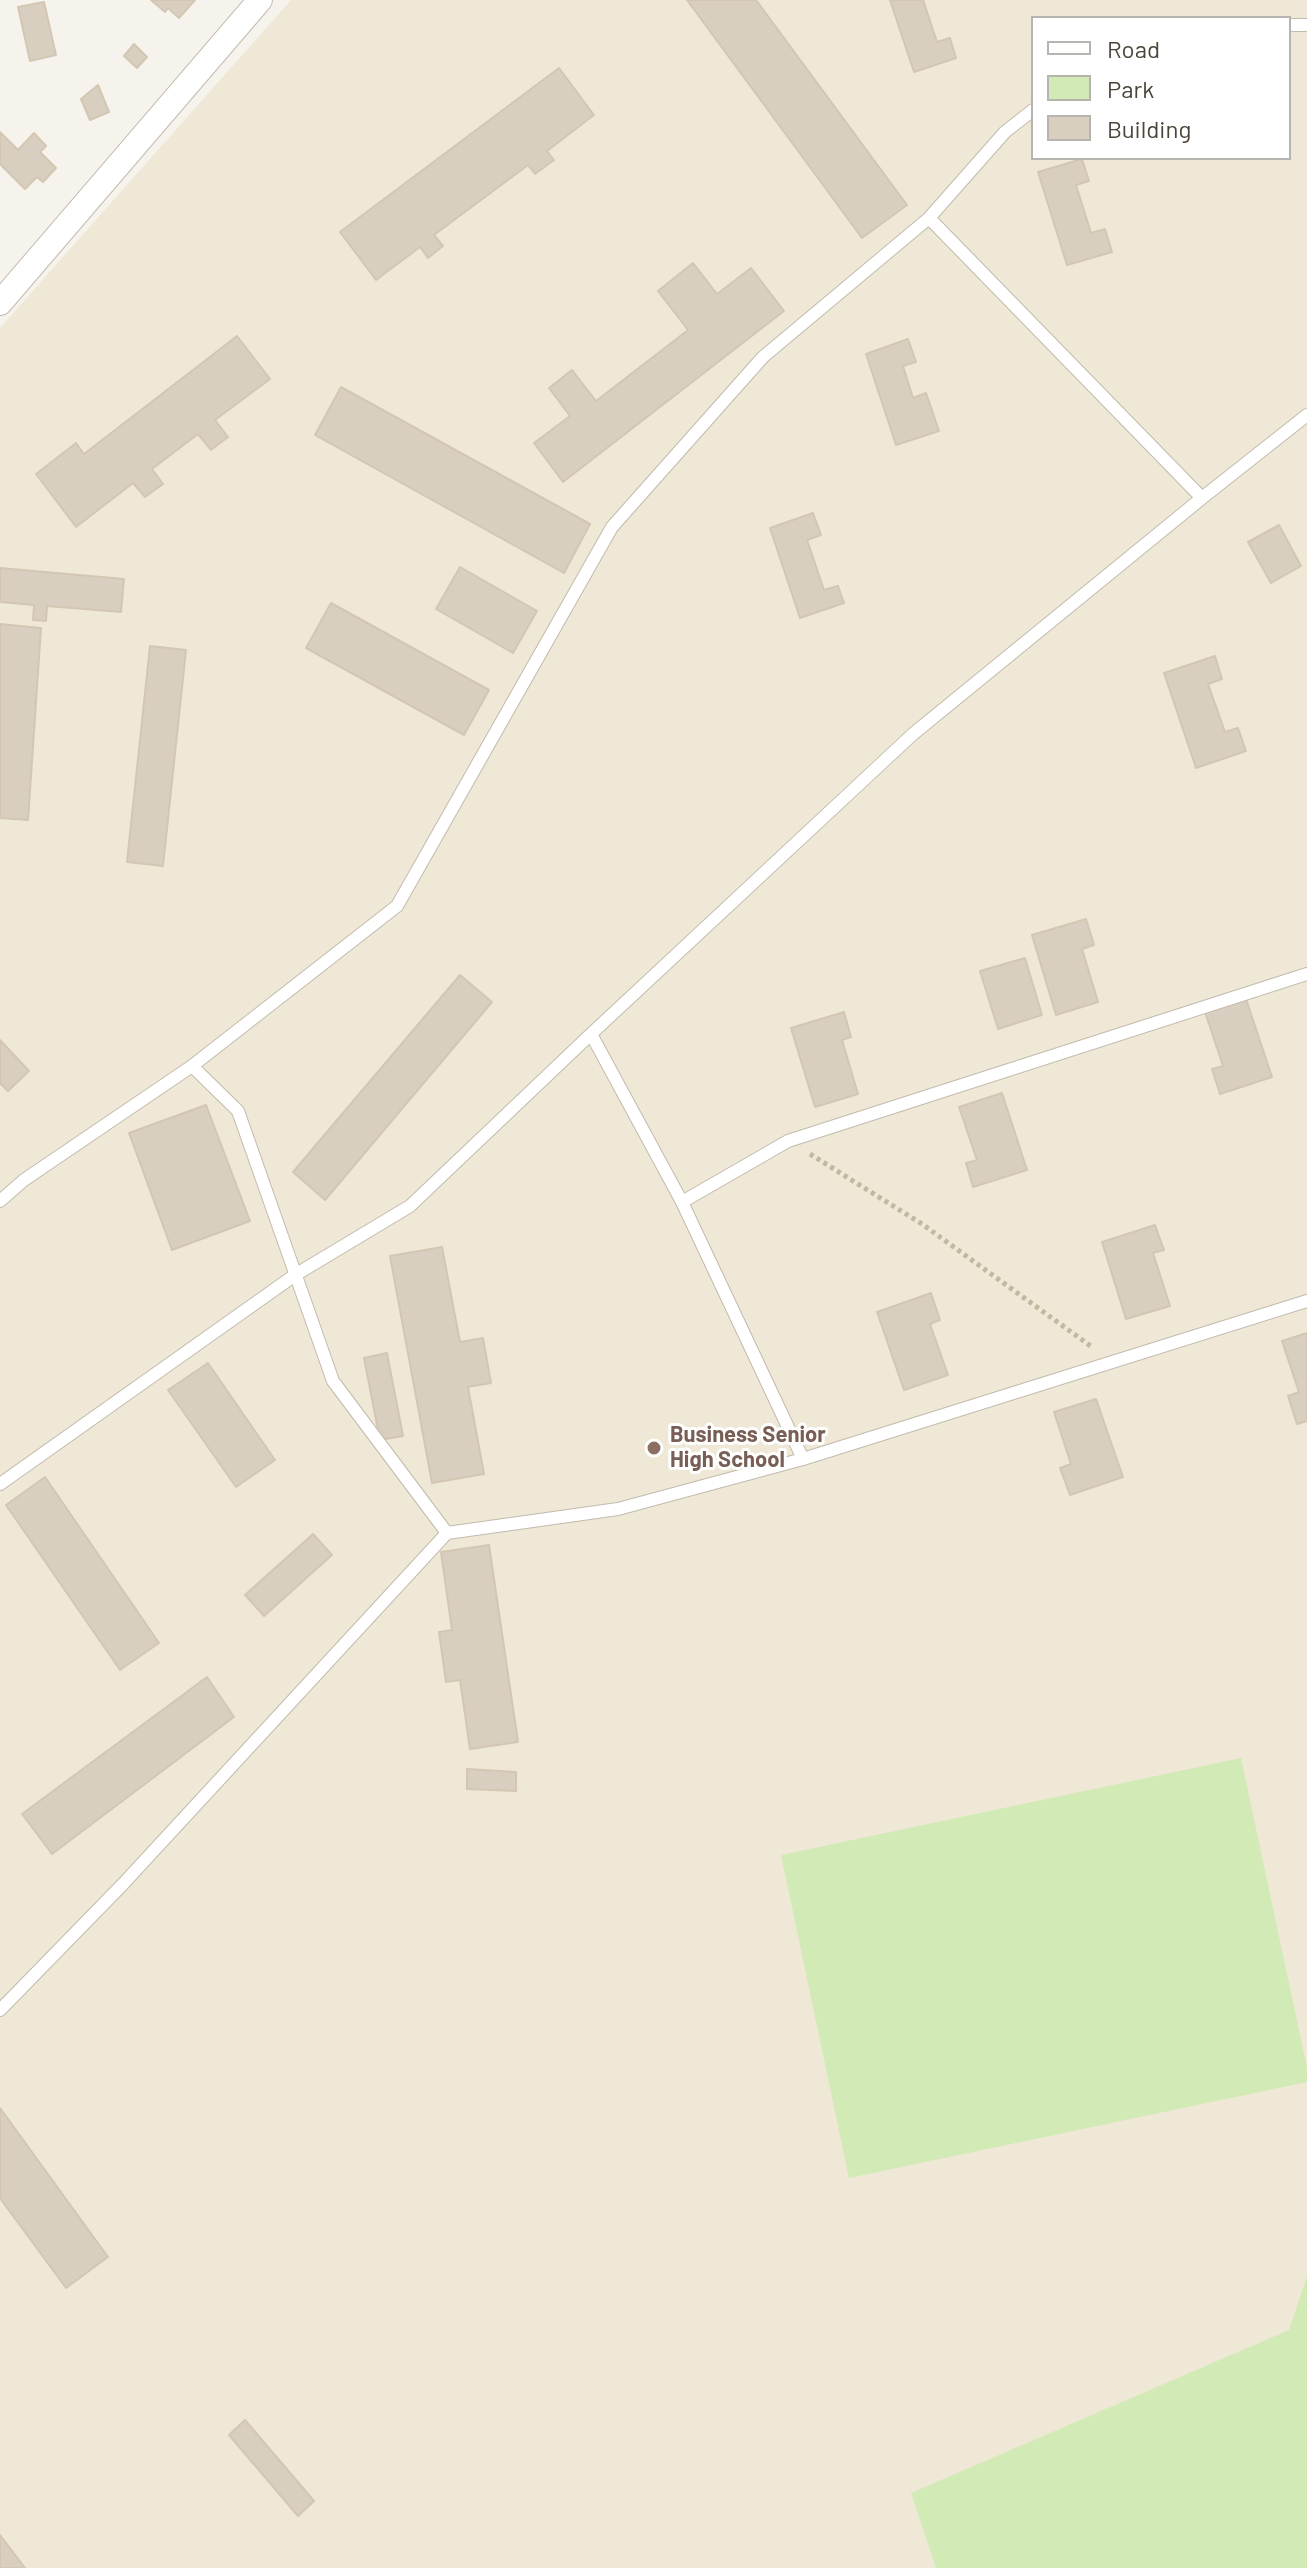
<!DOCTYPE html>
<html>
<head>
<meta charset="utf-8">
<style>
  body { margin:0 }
  #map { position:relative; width:1307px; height:2568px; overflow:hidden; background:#f6f3ec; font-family:Barlow,sans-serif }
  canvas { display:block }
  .legend { position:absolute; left:1031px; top:16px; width:260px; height:144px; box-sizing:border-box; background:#fff; border:2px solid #b7b4b0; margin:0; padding:10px 14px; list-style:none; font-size:24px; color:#4b4439 }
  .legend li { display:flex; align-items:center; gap:16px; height:40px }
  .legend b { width:40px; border:2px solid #b7b4b0 }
</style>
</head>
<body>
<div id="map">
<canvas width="1307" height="2568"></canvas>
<ul class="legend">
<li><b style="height:10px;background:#fff"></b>Road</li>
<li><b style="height:22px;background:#d2eab5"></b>Park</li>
<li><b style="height:22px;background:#d8cfc1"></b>Building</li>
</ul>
</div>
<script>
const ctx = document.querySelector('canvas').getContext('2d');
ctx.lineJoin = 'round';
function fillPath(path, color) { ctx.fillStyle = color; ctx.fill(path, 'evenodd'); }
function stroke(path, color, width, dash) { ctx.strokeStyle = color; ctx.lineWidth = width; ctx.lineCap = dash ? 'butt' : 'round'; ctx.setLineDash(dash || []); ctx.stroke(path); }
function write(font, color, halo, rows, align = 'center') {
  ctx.font = font + ' Barlow,sans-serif'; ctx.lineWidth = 6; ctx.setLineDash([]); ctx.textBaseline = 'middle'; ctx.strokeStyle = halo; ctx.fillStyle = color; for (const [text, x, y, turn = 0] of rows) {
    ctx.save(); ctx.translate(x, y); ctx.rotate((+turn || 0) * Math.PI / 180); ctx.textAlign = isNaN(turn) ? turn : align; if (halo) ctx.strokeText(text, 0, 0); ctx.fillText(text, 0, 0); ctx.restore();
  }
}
const education = new Path2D(`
  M 291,0 L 1307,0 L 1307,2568 L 0,2568 L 0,328 ZM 1033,18 L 1289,18 L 1289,158 L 1033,158 Z`);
const green = new Path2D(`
  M 1241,1758 L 1307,2068 L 1307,2082 L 849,2178 L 781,1855 Z
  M 1307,2276 L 1307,2568 L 936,2568 L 911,2493 L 1289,2330 Z`);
const building = new Path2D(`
  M 151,0 L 195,0 L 179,18 L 168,8 L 165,12 Z
  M 687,0 L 756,0 L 907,205 L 862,238 Z
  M 890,0 L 923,0 L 937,42 L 950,38 L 956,58 L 914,72 Z
  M 44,2 L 56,55 L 30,61 L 18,7 Z
  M 134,44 L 147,57 L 137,68 L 124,56 Z
  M 559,68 L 594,115 L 547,151 L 554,160 L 535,174 L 528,165 L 434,235 L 443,246 L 428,258 L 420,247 L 376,280 L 340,232 Z
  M 98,85 L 109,112 L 90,120 L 81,99 Z
  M 0,132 L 18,150 L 34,133 L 46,146 L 40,152 L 56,168 L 43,182 L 37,177 L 25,189 L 0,164 Z
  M 1082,159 L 1089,181 L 1076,185 L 1091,233 L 1105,229 L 1112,252 L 1067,265 L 1038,172 Z
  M 693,263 L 717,294 L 751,268 L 784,311 L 563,482 L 534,443 L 570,416 L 549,388 L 572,370 L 596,401 L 688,330 L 658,291 Z
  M 237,336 L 270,379 L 215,420 L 228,437 L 211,450 L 198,434 L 152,469 L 163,484 L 145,497 L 133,483 L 76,527 L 36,474 L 76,443 L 84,454 Z
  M 908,339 L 916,362 L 903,366 L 913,398 L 926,393 L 939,431 L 896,445 L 866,354 Z
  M 341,387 L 590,524 L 564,573 L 315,435 Z
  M 813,513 L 821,535 L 807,540 L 824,590 L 838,586 L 844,603 L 800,618 L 770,528 Z
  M 1279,525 L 1301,566 L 1271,583 L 1248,542 Z
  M 460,567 L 537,611 L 513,653 L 436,609 Z
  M 0,568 L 124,579 L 121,612 L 47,606 L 46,621 L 33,620 L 34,605 L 0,602 Z
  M 331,603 L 489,690 L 464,735 L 306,648 Z
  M 0,624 L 41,628 L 28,820 L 0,818 Z
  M 150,646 L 186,650 L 163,866 L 127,862 Z
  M 1215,656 L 1222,679 L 1208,684 L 1225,732 L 1238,728 L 1246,751 L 1196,768 L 1164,673 Z
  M 1086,919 L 1094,945 L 1082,949 L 1098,1002 L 1056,1015 L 1032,935 Z
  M 1025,958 L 1042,1015 L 998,1029 L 980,971 Z
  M 460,975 L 492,1002 L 325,1200 L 293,1172 Z
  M 1246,999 L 1272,1077 L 1220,1094 L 1212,1069 L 1223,1066 L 1205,1012 Z
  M 844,1012 L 851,1037 L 842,1040 L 858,1094 L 815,1107 L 791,1028 Z
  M 0,1040 L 29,1071 L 8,1091 L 0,1083 Z
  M 1002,1093 L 1027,1170 L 973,1187 L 966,1163 L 977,1160 L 959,1107 Z
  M 206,1105 L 250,1221 L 172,1250 L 129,1133 Z
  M 1155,1225 L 1164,1250 L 1153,1253 L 1170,1306 L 1126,1319 L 1102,1242 Z
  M 442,1247 L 460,1342 L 483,1338 L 491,1383 L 468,1387 L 484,1474 L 432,1483 L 390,1256 Z
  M 931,1293 L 940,1320 L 930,1324 L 948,1375 L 904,1390 L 877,1312 Z
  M 1307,1333 L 1307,1421 L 1297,1424 L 1288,1396 L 1299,1392 L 1282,1341 Z
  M 387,1353 L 403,1436 L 380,1440 L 364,1358 Z
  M 208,1363 L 275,1460 L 236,1487 L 168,1390 Z
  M 1096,1399 L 1123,1477 L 1070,1495 L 1060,1468 L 1071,1464 L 1054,1412 Z
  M 45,1477 L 159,1643 L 120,1670 L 6,1505 Z
  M 313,1534 L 332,1555 L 264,1616 L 245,1595 Z
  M 489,1545 L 518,1742 L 470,1749 L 460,1680 L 446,1682 L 439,1632 L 452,1630 L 441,1552 Z
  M 207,1677 L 234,1717 L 52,1854 L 22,1814 Z
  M 467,1769 L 516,1772 L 516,1791 L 467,1789 Z
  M 0,2108 L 108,2257 L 66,2288 L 0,2198 Z
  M 245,2420 L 314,2501 L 298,2516 L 229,2435 Z
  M 0,2535 L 25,2568 L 0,2568 Z`);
const path = new Path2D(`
  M 810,1154 L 922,1224 L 1092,1347`);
const service = new Path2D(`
  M 1289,25 L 1307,25
  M 929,218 L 1202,498
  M 591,1034 L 682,1202 L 803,1459
  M 192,1066 L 238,1111 L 333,1381 L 447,1533
  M 0,1201 L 24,1180 L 192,1066 L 397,906 L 612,527 L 763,357 L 929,218 L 1005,132 L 1033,110
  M 682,1202 L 788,1141 L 1307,974
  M 0,1484 L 295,1275 L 410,1206 L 591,1034 L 913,734 L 1202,498 L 1307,415
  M 0,2010 L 123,1884 L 447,1533 L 618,1509 L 803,1459 L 1307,1301`);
const minor = new Path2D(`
  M 0,303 L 260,0`);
const markers = [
  [654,1448,8,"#8d6e63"]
];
const educationNames = [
  ["Business Senior",670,1435],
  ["High School",670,1460]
];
fillPath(education, '#efe8d6');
fillPath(green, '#d2eab5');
fillPath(building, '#d8cfc1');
stroke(building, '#d3c7b4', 2);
stroke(service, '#c2bbae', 14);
stroke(minor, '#c2bbae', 26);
stroke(path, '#c4b79f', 5, [4, 4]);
stroke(service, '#fff', 12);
stroke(minor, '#fff', 24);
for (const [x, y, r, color] of markers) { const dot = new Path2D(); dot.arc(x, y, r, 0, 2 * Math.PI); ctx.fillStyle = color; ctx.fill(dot); stroke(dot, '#fff', 3); }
write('bold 22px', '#785e54', '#fff', educationNames, 'left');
</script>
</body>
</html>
